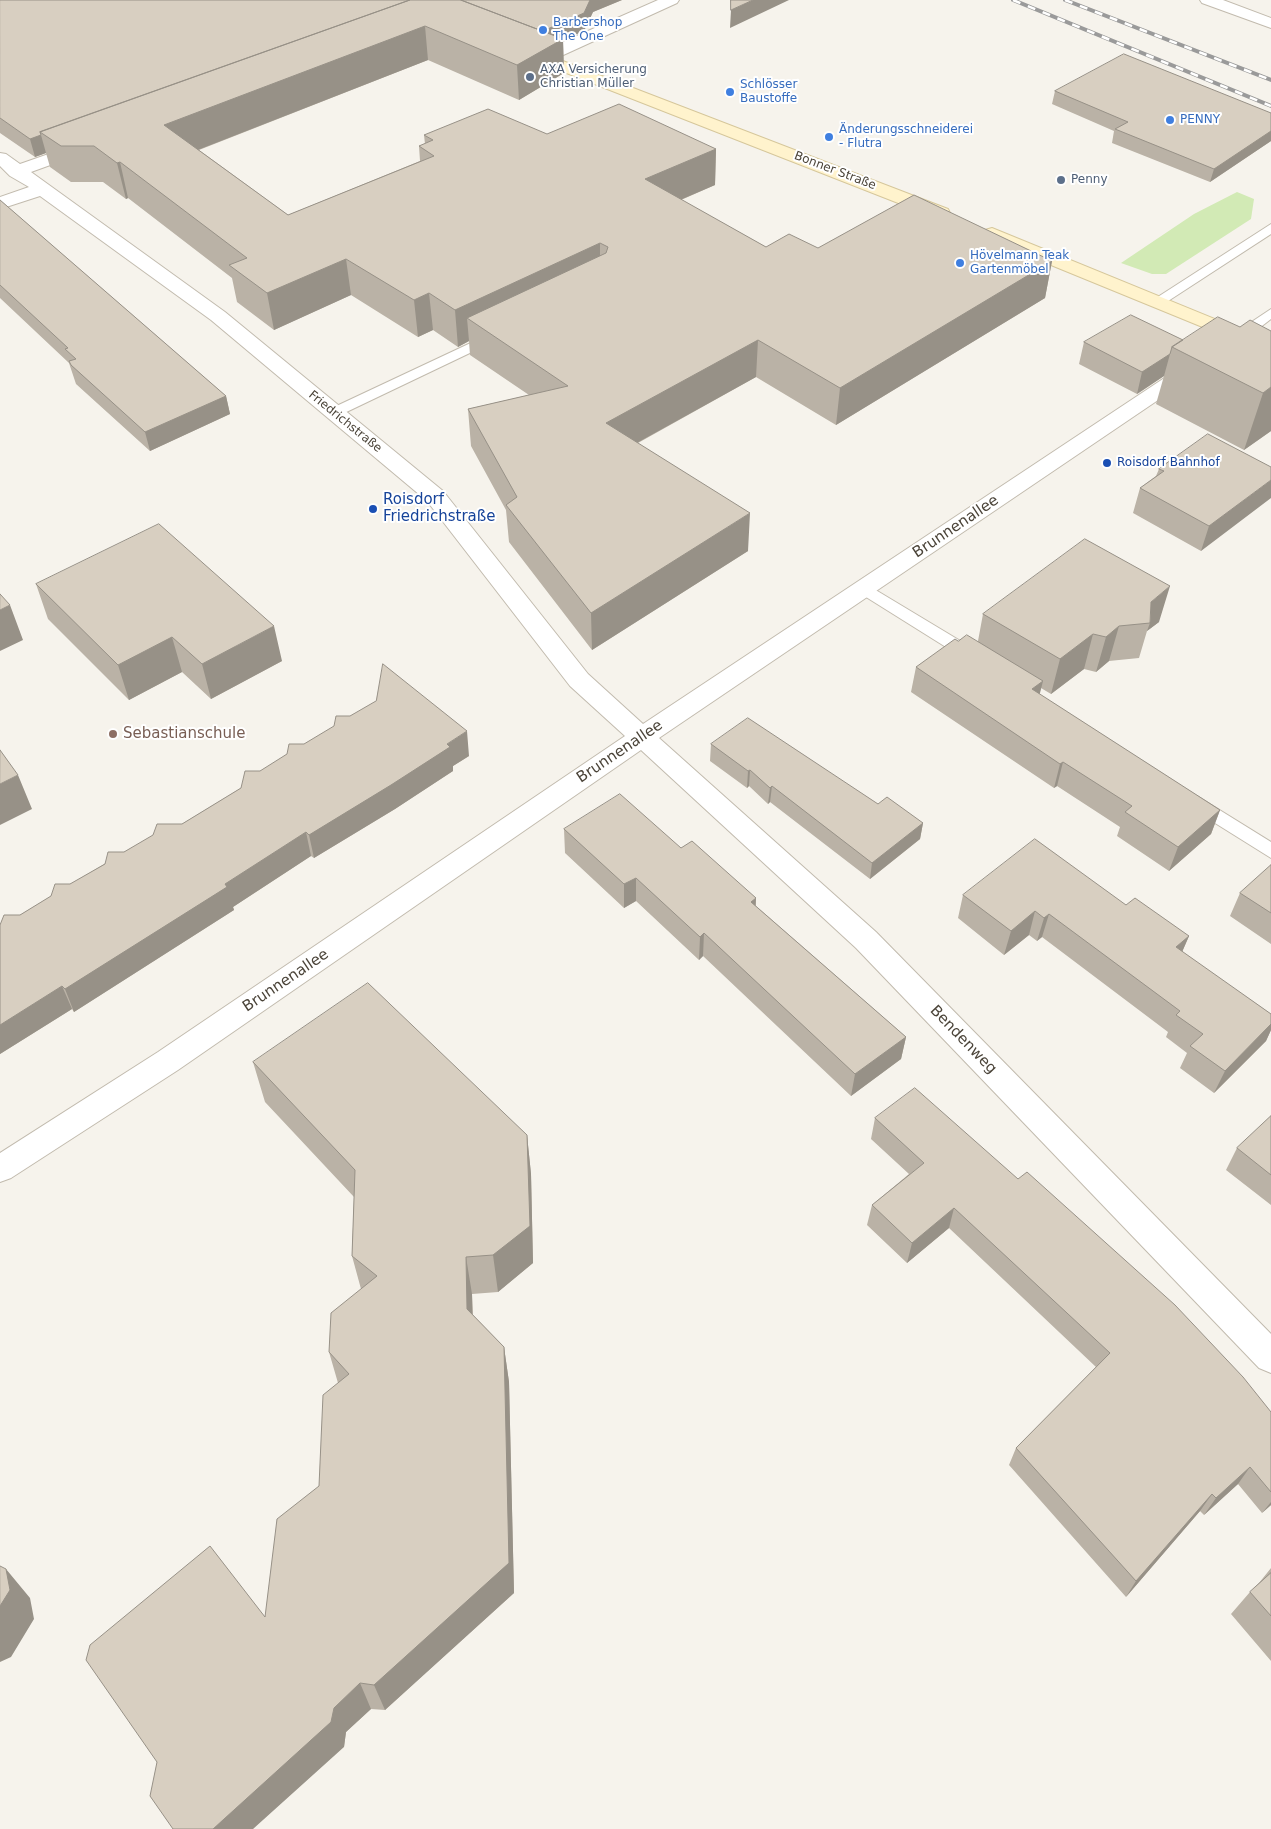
<!DOCTYPE html>
<html>
<head>
<meta charset="utf-8">
<style>
  body { margin:0 }
  canvas { display:block; background:#f6f3ec }
</style>
</head>
<body>
<canvas width="1271" height="1829"></canvas>
<script>
const ctx = document.querySelector('canvas').getContext('2d');
ctx.lineJoin = 'round';
function fillPath(path, color) { ctx.fillStyle = color; ctx.fill(path, 'evenodd'); }
function stroke(path, color, width, dash) { ctx.strokeStyle = color; ctx.lineWidth = width; ctx.lineCap = dash ? 'butt' : 'round'; ctx.setLineDash(dash || []); ctx.stroke(path); }
function write(font, color, halo, rows, align = 'center') {
  ctx.font = font + ' "DejaVu Sans",sans-serif'; ctx.lineWidth = 4; ctx.setLineDash([]); ctx.textBaseline = 'middle'; ctx.strokeStyle = halo; ctx.fillStyle = color; for (const [text, x, y, turn = 0] of rows) {
    ctx.save(); ctx.translate(x, y); ctx.rotate((+turn || 0) * Math.PI / 180); ctx.textAlign = isNaN(turn) ? turn : align; if (halo) ctx.strokeText(text, 0, 0); ctx.fillText(text, 0, 0); ctx.restore();
  }
}
const green = new Path2D(`
  M 1237,192 L 1254,199 L 1251,219 L 1166,274 L 1152,274 L 1121,263 L 1194,214 Z`);
const lane = new Path2D(`
  M 1271,224 L 1271,234 L 1162,305 L 1157,306 L 1150,302 Z
  M 1271,309 L 1271,319 L 1245,339 L 1235,339 L 1233,336 L 1235,333 Z
  M 492,333 L 499,337 L 497,340 L 338,416 L 328,416 L 326,413 L 328,410 Z
  M 864,583 L 977,651 L 979,655 L 977,659 L 965,659 L 858,592 L 856,588 L 858,584 Z
  M 1197,796 L 1271,842 L 1271,858 L 1191,808 L 1188,803 L 1191,798 Z`);
const street = new Path2D(`
  M 658,0 L 679,0 L 677,3 L 548,62 L 536,62 L 534,58 L 536,54 Z
  M 1200,0 L 1223,0 L 1271,18 L 1271,28 L 1202,3 Z
  M 83,142 L 89,143 L 92,147 L 89,151 L 31,172 L 225,312 L 443,491 L 588,674 L 643,724 L 1184,365 L 1191,363 L 1198,365 L 1201,369 L 1198,373 L 659,738 L 876,932 L 1271,1334 L 1271,1373 L 1259,1368 L 856,948 L 641,750 L 178,1070 L 11,1178 L 0,1182 L 0,1153 L 158,1052 L 625,736 L 570,686 L 427,501 L 211,320 L 40,196 L 0,209 L 0,197 L 29,187 L 10,176 L 0,166 L 0,153 L 6,154 L 20,164 Z`);
const secondary = new Path2D(`
  M 529,48 L 948,209 L 950,213 L 948,217 L 934,217 L 523,56 L 521,53 L 523,50 Z
  M 992,228 L 1271,342 L 1271,355 L 985,238 L 983,234 L 985,230 Z`);
const rail = new Path2D(`
  M 1013,0 L 1271,106
  M 1065,0 L 1271,80`);
const wall = new Path2D(`
  M 0,0 L 622,0 L 593,12 L 584,31 L 563,40 L 564,73 L 519,100 L 428,60 L 199,150 L 288,215 L 420,161 L 419,146 L 425,144 L 424,135 L 547,134 L 716,149 L 715,185 L 681,200 L 766,247 L 818,248 L 1052,261 L 1045,298 L 836,425 L 756,377 L 638,443 L 748,551 L 592,650 L 509,542 L 506,510 L 471,446 L 468,409 L 529,395 L 470,355 L 469,341 L 458,347 L 433,330 L 418,337 L 351,295 L 274,330 L 237,302 L 232,278 L 128,198 L 126,199 L 103,182 L 71,182 L 50,167 L 46,153 L 35,157 L 0,133 Z
  M 1055,91 L 1271,113 L 1271,141 L 1210,182 L 1112,143 L 1114,131 L 1052,104 Z
  M 0,200 L 226,396 L 230,414 L 150,451 L 76,384 L 69,363 L 0,298 Z
  M 1240,327 L 1271,331 L 1271,431 L 1244,450 L 1156,404 L 1164,376 L 1137,394 L 1079,364 L 1084,342 L 1183,340 Z
  M 1271,467 L 1201,551 L 1133,513 L 1140,488 L 1156,476 L 1159,469 Z
  M 36,584 L 282,661 L 211,699 L 182,672 L 129,700 L 48,619 Z
  M 983,614 L 1159,622 L 1147,631 L 1139,658 L 1109,661 L 1096,672 L 1084,669 L 1051,694 L 1041,688 L 1039,694 L 1220,810 L 1211,834 L 1169,871 L 1117,836 L 1120,827 L 1057,786 L 1054,788 L 911,692 L 916,667 L 958,641 L 978,641 Z
  M 711,744 L 878,804 L 923,823 L 920,839 L 870,879 L 770,802 L 768,804 L 749,786 L 747,788 L 710,761 Z
  M 469,756 L 453,766 L 453,771 L 395,809 L 314,858 L 311,856 L 233,907 L 234,910 L 74,1012 L 72,1009 L 0,1054 L 0,925 L 20,915 L 124,852 L 182,824 L 241,788 L 260,771 Z
  M 564,829 L 681,848 L 756,898 L 756,906 L 906,1037 L 901,1059 L 851,1096 L 703,956 L 699,960 L 636,901 L 624,908 L 565,853 Z
  M 1271,865 L 1271,944 L 1230,916 L 1240,893 Z
  M 963,895 L 1126,905 L 1189,936 L 1182,952 L 1271,1014 L 1271,1030 L 1266,1041 L 1214,1093 L 1180,1068 L 1187,1053 L 1166,1037 L 1168,1032 L 1042,937 L 1037,941 L 1029,935 L 1004,955 L 958,918 Z
  M 253,1062 L 527,1135 L 531,1174 L 533,1263 L 498,1292 L 472,1294 L 473,1315 L 504,1347 L 509,1382 L 514,1593 L 385,1710 L 371,1709 L 346,1732 L 344,1747 L 265,1617 L 319,1486 L 338,1383 L 329,1352 L 361,1289 L 352,1256 L 354,1197 L 265,1102 Z
  M 1271,1116 L 1271,1205 L 1226,1170 L 1237,1148 Z
  M 875,1118 L 1271,1412 L 1271,1505 L 1262,1513 L 1238,1484 L 1204,1515 L 1200,1511 L 1126,1597 L 1009,1465 L 1016,1448 L 1096,1367 L 949,1228 L 907,1263 L 867,1225 L 872,1205 L 909,1174 L 871,1139 Z
  M 1271,1568 L 1271,1661 L 1231,1614 L 1250,1592 L 1259,1583 Z`);
const shadedWall = new Path2D(`
  M 590,0 L 622,0 L 593,12 L 584,31 L 563,40 L 564,73 L 519,100 L 517,65 L 541,32 Z
  M 753,0 L 789,0 L 730,28 L 731,10 Z
  M 425,26 L 428,60 L 172,160 L 164,125 Z
  M 1271,131 L 1271,141 L 1210,182 L 1214,169 Z
  M 41,135 L 46,153 L 35,157 L 30,139 Z
  M 716,149 L 715,185 L 645,215 L 645,179 Z
  M 120,162 L 128,198 L 126,199 L 117,163 Z
  M 600,243 L 600,279 L 467,318 L 469,341 L 458,347 L 455,310 Z
  M 346,259 L 351,295 L 274,330 L 267,293 Z
  M 1052,261 L 1045,298 L 836,425 L 840,388 Z
  M 429,293 L 433,330 L 418,337 L 414,300 Z
  M 758,340 L 756,377 L 606,460 L 606,423 Z
  M 1170,354 L 1164,376 L 1137,394 L 1142,372 Z
  M 1271,387 L 1271,431 L 1244,450 L 1263,393 Z
  M 226,396 L 230,414 L 150,451 L 145,432 Z
  M 1271,480 L 1271,498 L 1201,551 L 1209,526 Z
  M 750,513 L 748,551 L 592,650 L 591,613 Z
  M 1170,586 L 1159,622 L 1147,631 L 1150,623 L 1151,602 Z
  M 10,605 L 23,640 L 0,651 L 0,610 Z
  M 274,626 L 282,661 L 211,699 L 202,664 Z
  M 1119,626 L 1109,661 L 1096,672 L 1106,637 Z
  M 1093,634 L 1084,669 L 1051,694 L 1060,659 Z
  M 172,637 L 182,672 L 129,700 L 118,665 Z
  M 1043,681 L 1037,705 L 1032,689 Z
  M 467,731 L 469,756 L 453,766 L 453,771 L 395,809 L 314,858 L 309,835 Z
  M 1063,762 L 1057,786 L 1054,788 L 1060,764 Z
  M 750,770 L 749,786 L 747,788 L 748,771 Z
  M 18,775 L 32,809 L 0,825 L 0,784 Z
  M 772,786 L 770,802 L 768,804 L 770,788 Z
  M 1220,810 L 1211,834 L 1169,871 L 1178,847 Z
  M 923,823 L 920,839 L 870,879 L 872,863 Z
  M 306,832 L 311,856 L 233,907 L 234,910 L 74,1012 L 65,989 L 225,884 Z
  M 636,878 L 636,901 L 624,908 L 624,884 Z
  M 756,898 L 754,922 L 751,902 Z
  M 1035,911 L 1029,935 L 1004,955 L 1011,931 Z
  M 1049,914 L 1042,937 L 1037,941 L 1044,918 Z
  M 704,933 L 703,956 L 699,960 L 700,937 Z
  M 1189,936 L 1179,959 L 1176,947 Z
  M 62,986 L 72,1009 L 0,1054 L 0,1025 Z
  M 1271,1024 L 1271,1030 L 1266,1041 L 1214,1093 L 1225,1071 Z
  M 906,1037 L 901,1059 L 851,1096 L 855,1074 Z
  M 527,1135 L 531,1174 L 533,1263 L 498,1292 L 493,1255 Z
  M 954,1208 L 949,1228 L 907,1263 L 912,1243 Z
  M 466,1257 L 472,1294 L 473,1345 L 467,1309 Z
  M 504,1347 L 509,1382 L 514,1593 L 385,1710 L 374,1685 Z
  M 1250,1467 L 1238,1484 L 1204,1515 L 1216,1498 Z
  M 1212,1494 L 1200,1511 L 1126,1597 L 1136,1581 Z
  M 1271,1502 L 1271,1505 L 1262,1513 Z
  M 6,1569 L 30,1598 L 34,1619 L 11,1657 L 0,1662 L 0,1606 Z
  M 360,1683 L 371,1709 L 346,1732 L 344,1747 L 253,1829 L 213,1829 L 334,1708 Z`);
const building = new Path2D(`
  M 0,0 L 410,0 L 40,132 L 41,135 L 30,139 L 0,118 Z
  M 410,0 L 461,0 L 563,39 L 517,65 L 425,26 L 164,125 L 288,215 L 434,156 L 419,146 L 433,140 L 424,135 L 488,109 L 547,134 L 619,104 L 716,149 L 645,179 L 766,247 L 789,234 L 818,248 L 914,195 L 1052,261 L 840,388 L 758,340 L 606,423 L 750,513 L 591,613 L 506,505 L 517,497 L 468,409 L 568,386 L 467,318 L 606,253 L 608,247 L 600,243 L 455,310 L 429,293 L 414,300 L 346,259 L 267,293 L 229,265 L 247,258 L 120,162 L 117,163 L 94,146 L 61,146 L 40,132 Z
  M 461,0 L 590,0 L 584,13 L 543,31 Z
  M 731,0 L 753,0 L 731,10 Z
  M 1124,54 L 1271,113 L 1271,131 L 1214,169 L 1115,129 L 1128,122 L 1055,91 Z
  M 0,200 L 226,396 L 145,432 L 71,365 L 69,361 L 76,359 L 65,349 L 68,348 L 0,285 Z
  M 1131,315 L 1183,340 L 1172,347 L 1170,354 L 1142,372 L 1084,342 Z
  M 1218,317 L 1240,327 L 1250,320 L 1271,331 L 1271,387 L 1263,393 L 1172,347 Z
  M 1208,434 L 1271,467 L 1271,480 L 1209,526 L 1140,488 L 1164,471 L 1159,469 Z
  M 159,524 L 274,626 L 202,664 L 172,637 L 118,665 L 36,584 Z
  M 1085,539 L 1170,586 L 1151,602 L 1150,623 L 1119,626 L 1106,637 L 1093,634 L 1060,659 L 983,614 Z
  M 0,594 L 10,605 L 0,610 Z
  M 967,635 L 1043,681 L 1032,689 L 1220,810 L 1178,847 L 1125,812 L 1132,806 L 1063,762 L 1060,764 L 916,667 L 955,639 L 958,641 Z
  M 383,664 L 467,731 L 447,744 L 450,747 L 391,785 L 309,835 L 306,832 L 225,884 L 227,887 L 65,989 L 62,986 L 0,1025 L 0,925 L 4,915 L 20,915 L 51,896 L 55,884 L 70,884 L 105,864 L 108,852 L 124,852 L 153,835 L 157,824 L 182,824 L 241,788 L 245,771 L 260,771 L 287,754 L 289,744 L 304,744 L 334,726 L 336,716 L 350,716 L 376,701 Z
  M 748,718 L 878,804 L 887,797 L 923,823 L 872,863 L 772,786 L 770,788 L 750,770 L 748,771 L 711,744 Z
  M 0,750 L 18,775 L 0,784 Z
  M 620,794 L 681,848 L 692,841 L 756,898 L 751,902 L 906,1037 L 855,1074 L 704,933 L 700,937 L 636,878 L 624,884 L 564,829 Z
  M 1035,839 L 1126,905 L 1135,898 L 1189,936 L 1176,947 L 1271,1014 L 1271,1024 L 1225,1071 L 1190,1046 L 1203,1034 L 1176,1015 L 1180,1011 L 1049,914 L 1044,918 L 1035,911 L 1011,931 L 963,895 Z
  M 1271,865 L 1271,913 L 1240,893 Z
  M 368,983 L 527,1135 L 530,1226 L 493,1255 L 466,1257 L 467,1309 L 504,1347 L 509,1563 L 374,1685 L 360,1683 L 334,1708 L 331,1722 L 213,1829 L 173,1829 L 150,1796 L 157,1762 L 86,1660 L 90,1645 L 210,1546 L 265,1617 L 277,1519 L 319,1486 L 323,1395 L 349,1374 L 329,1352 L 331,1313 L 377,1276 L 352,1256 L 355,1170 L 253,1062 Z
  M 915,1088 L 1018,1179 L 1027,1172 L 1175,1305 L 1243,1377 L 1271,1412 L 1271,1492 L 1250,1467 L 1216,1498 L 1212,1494 L 1136,1581 L 1016,1448 L 1110,1353 L 954,1208 L 912,1243 L 872,1205 L 924,1163 L 875,1118 Z
  M 1271,1116 L 1271,1175 L 1237,1148 Z
  M 0,1566 L 6,1569 L 10,1590 L 0,1606 Z
  M 1271,1573 L 1271,1616 L 1250,1592 Z`);
const markers = [
  [543,30,5,"#3f7fe0"],
  [530,77,5,"#5c6f8a"],
  [730,92,5,"#3f7fe0"],
  [1170,120,5,"#3f7fe0"],
  [829,137,5,"#3f7fe0"],
  [1061,180,5,"#5c6f8a"],
  [960,263,5,"#3f7fe0"],
  [1107,463,5,"#1a4fb4"],
  [373,509,5,"#1a4fb4"],
  [113,734,5,"#8d6e63"]
];
const farShopnames = [
  ["Barbershop",553,23],
  ["The One",553,37],
  ["Schlösser",740,85],
  ["Baustoffe",740,99],
  ["PENNY",1180,120],
  ["Änderungsschneiderei",839,130],
  ["- Flutra",839,144],
  ["Hövelmann Teak",970,256],
  ["Gartenmöbel",970,270]
];
const farServicenames = [
  ["AXA Versicherung",540,70],
  ["Christian Müller",540,84],
  ["Penny",1071,180]
];
const farStreetnames = [
  ["Bonner Straße",835,171,21],
  ["Friedrichstraße",345,422,39]
];
const farTransitnames = [
  ["Roisdorf Bahnhof",1117,463]
];
const transitNames = [
  ["Roisdorf",383,500],
  ["Friedrichstraße",383,517]
];
const streetNames = [
  ["Brunnenallee",956,527,-34],
  ["Brunnenallee",620,752,-34],
  ["Brunnenallee",286,981,-34],
  ["Bendenweg",963,1040,46]
];
const educationNames = [
  ["Sebastianschule",123,734]
];
fillPath(green, '#d2eab5');
stroke(lane, '#c2bbae', 2);
stroke(street, '#c2bbae', 2);
stroke(secondary, '#d6c79b', 2);
fillPath(lane, '#fff');
fillPath(street, '#fff');
fillPath(secondary, '#fff3cd');
stroke(rail, '#9a9a9a', 4);
stroke(rail, '#fff', 2.5, [8]);
fillPath(wall, '#bab2a6');
fillPath(shadedWall, '#979187');
fillPath(building, '#d8cfc1');
stroke(building, '#979187', 1);
for (const [x, y, r, color] of markers) { const dot = new Path2D(); dot.arc(x, y, r, 0, 2 * Math.PI); ctx.fillStyle = color; ctx.fill(dot); stroke(dot, '#fff', 2); }
write('12px', '#366cbe', '#fff', farShopnames, 'left');
write('12px', '#4e5e75', '#fff', farServicenames, 'left');
write('12px', '#4b4439', '#fff', farStreetnames);
write('12px', '#164399', '#fff', farTransitnames, 'left');
write('15px', '#164399', '#fff', transitNames, 'left');
write('15px', '#4b4439', '#fff', streetNames);
write('15px', '#785e54', '#fff', educationNames, 'left');
</script>
</body>
</html>
